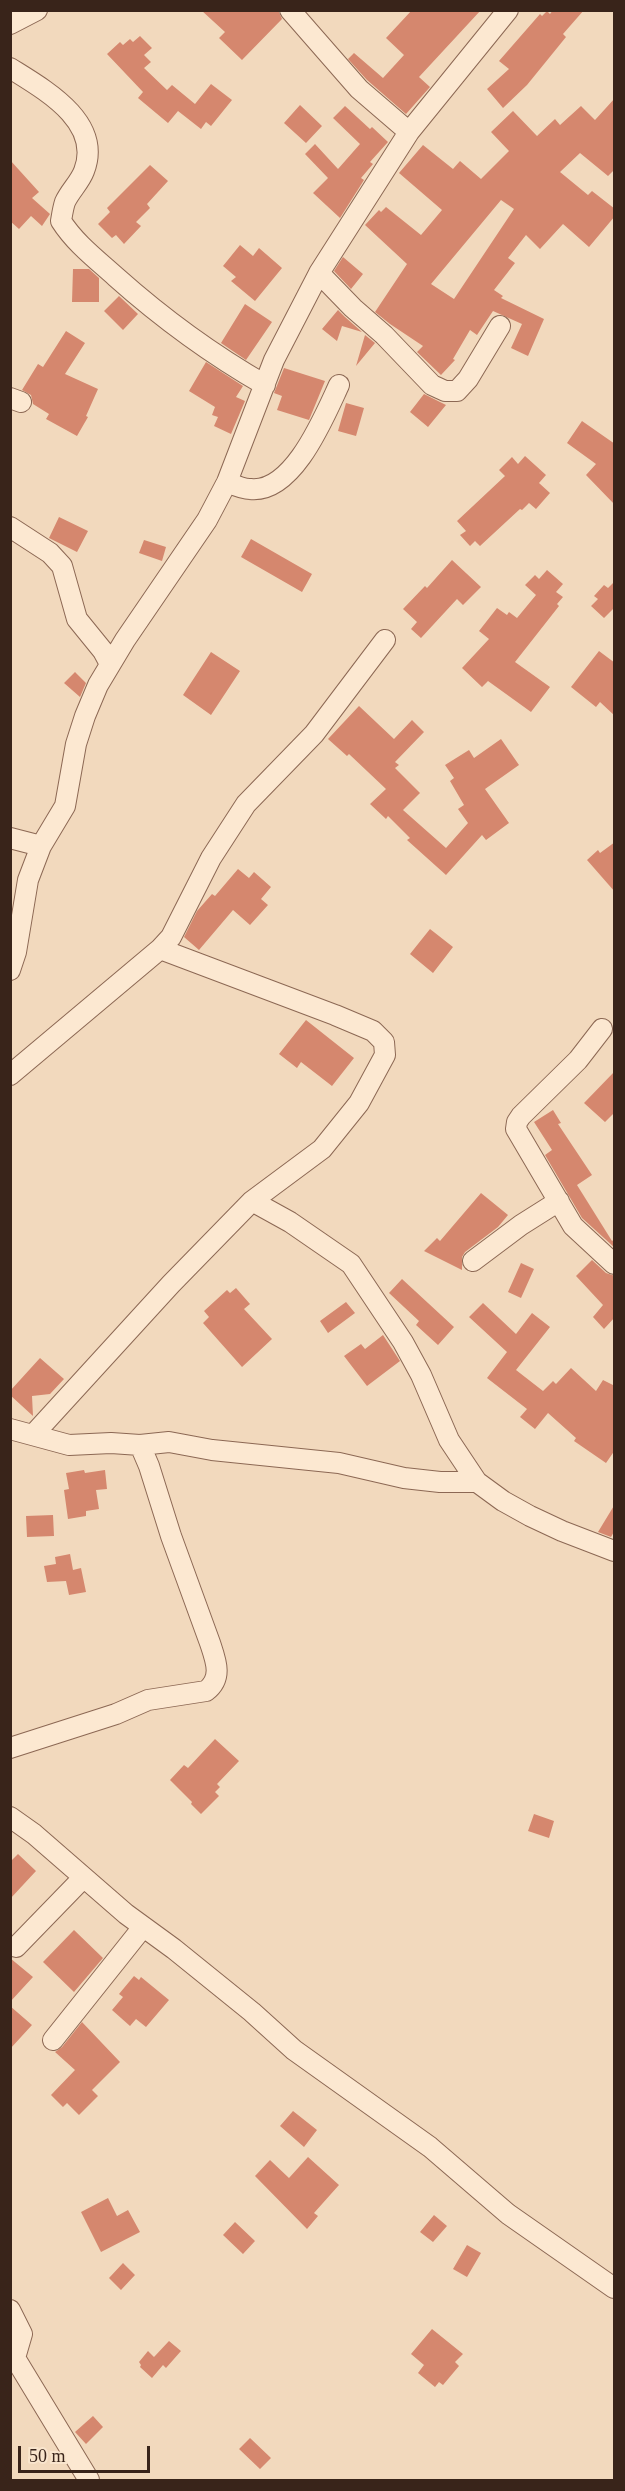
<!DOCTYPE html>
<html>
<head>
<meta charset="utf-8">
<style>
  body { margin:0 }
  #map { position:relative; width:625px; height:2491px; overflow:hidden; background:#f2d9bd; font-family:Georgia,serif }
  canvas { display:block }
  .frame { position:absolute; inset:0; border:12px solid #39241a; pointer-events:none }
  .scale { position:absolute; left:18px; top:2446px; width:132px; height:27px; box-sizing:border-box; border:3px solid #39241a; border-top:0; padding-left:8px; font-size:18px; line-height:21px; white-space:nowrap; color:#39241a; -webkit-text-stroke:4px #f9e5cd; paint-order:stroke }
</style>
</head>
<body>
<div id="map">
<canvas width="625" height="2491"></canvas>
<div class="frame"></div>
<div class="scale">50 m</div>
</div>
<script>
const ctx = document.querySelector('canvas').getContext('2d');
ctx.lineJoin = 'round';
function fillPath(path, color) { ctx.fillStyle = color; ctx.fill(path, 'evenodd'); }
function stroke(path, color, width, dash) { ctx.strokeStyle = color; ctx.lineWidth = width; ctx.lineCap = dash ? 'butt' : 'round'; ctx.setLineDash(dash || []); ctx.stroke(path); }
const building = new Path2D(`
  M 201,10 L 278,10 L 282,19 L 242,60 L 219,38 L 225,32 Z
  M 412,10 L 481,10 L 419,77 L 430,87 L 406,114 L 367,80 L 348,59 L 354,53 L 383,78 L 404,55 L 386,38 Z
  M 553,10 L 584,10 L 563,34 L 566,37 L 527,85 L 503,108 L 487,89 L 509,69 L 499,61 L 540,14 L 542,16 L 547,11 L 550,14 Z
  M 140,36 L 152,48 L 144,55 L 151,62 L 144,68 L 167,90 L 172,85 L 195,104 L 211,84 L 232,100 L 211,126 L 206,122 L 201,129 L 178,111 L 168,123 L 138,98 L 143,92 L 107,54 L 120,42 L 123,45 L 130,39 L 133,42 Z
  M 615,98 L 615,169 L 608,176 L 580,153 L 560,172 L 588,195 L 592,191 L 615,209 L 615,216 L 589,247 L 563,224 L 540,249 L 526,235 L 508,258 L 515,263 L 494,290 L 503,296 L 501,298 L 544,319 L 528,356 L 511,348 L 522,324 L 493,311 L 477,335 L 470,330 L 453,359 L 455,360 L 441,375 L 417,352 L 423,346 L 390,324 L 375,312 L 407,264 L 365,225 L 379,210 L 381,212 L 386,207 L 421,235 L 442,210 L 399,173 L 423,145 L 453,169 L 460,161 L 481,179 L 509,151 L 491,132 L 513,111 L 537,136 L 555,119 L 560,125 L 581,106 L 595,120 ZM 501,200 L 514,209 L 454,299 L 431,284 Z
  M 300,105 L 322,126 L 306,143 L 284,123 Z
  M 345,106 L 370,129 L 372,127 L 388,142 L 370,162 L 373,164 L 361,178 L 364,180 L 340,218 L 313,193 L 328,178 L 305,154 L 315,144 L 338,169 L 360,144 L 333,118 Z
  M 10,160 L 39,192 L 32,198 L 50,214 L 42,226 L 31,216 L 19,229 L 10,221 Z
  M 150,165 L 168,181 L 147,204 L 150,208 L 136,222 L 141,226 L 124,244 L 116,235 L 112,238 L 98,224 L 110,212 L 107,208 Z
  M 240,245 L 253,256 L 259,248 L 282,268 L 255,301 L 231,281 L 236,277 L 223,266 Z
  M 343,257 L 363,274 L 351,289 L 334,271 Z
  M 73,269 L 89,269 L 99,278 L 99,302 L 72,302 Z
  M 119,296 L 138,314 L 123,330 L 104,311 Z
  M 245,304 L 272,322 L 246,360 L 221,343 Z
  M 338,310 L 345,317 L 362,332 L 342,326 L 337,341 L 322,329 Z
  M 66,331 L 85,343 L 65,374 L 98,389 L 86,416 L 88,417 L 77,436 L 46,419 L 49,414 L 33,404 L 31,395 L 22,390 L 38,364 L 43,367 Z
  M 365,335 L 375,343 L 356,366 Z
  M 206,362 L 243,386 L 236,397 L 245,401 L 231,434 L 214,426 L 218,417 L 212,415 L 215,407 L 189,391 Z
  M 284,368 L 325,381 L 309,420 L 277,410 L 282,396 L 274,393 Z
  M 424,394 L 446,405 L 428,427 L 410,412 Z
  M 346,403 L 364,408 L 356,436 L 338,431 Z
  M 582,421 L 615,444 L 615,505 L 586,475 L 596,464 L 567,443 Z
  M 525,456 L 546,475 L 539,483 L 550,493 L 536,509 L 529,503 L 522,510 L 520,509 L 480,546 L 475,541 L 470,546 L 460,535 L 466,531 L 457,521 L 505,476 L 499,470 L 512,457 L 518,464 Z
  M 59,517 L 88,531 L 77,552 L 49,538 Z
  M 251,539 L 312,574 L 302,592 L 241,557 Z
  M 144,540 L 166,547 L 162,561 L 139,553 Z
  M 452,560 L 481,587 L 463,605 L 457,599 L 421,638 L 411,629 L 417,622 L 403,609 L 425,586 L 427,588 Z
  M 547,570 L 563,584 L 556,592 L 563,597 L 557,604 L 559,606 L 515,662 L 550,687 L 531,712 L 488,681 L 482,687 L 462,668 L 489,639 L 479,631 L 497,608 L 507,615 L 509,612 L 517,618 L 536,595 L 525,585 L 535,575 L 539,579 Z
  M 615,581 L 615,607 L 604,618 L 591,606 L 598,599 L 594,596 L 604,585 L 608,588 Z
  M 599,651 L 615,663 L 615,716 L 600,702 L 596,707 L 571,687 Z
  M 211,652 L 240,671 L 211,715 L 183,695 Z
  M 75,672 L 86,683 L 80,697 L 64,683 Z
  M 359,706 L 394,739 L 412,720 L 424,732 L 395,762 L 399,765 L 395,768 L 420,793 L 403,810 L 446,848 L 468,823 L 458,809 L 464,805 L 450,781 L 454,778 L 445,765 L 469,750 L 474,758 L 501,739 L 519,765 L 485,789 L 509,823 L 486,840 L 482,835 L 446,875 L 407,840 L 410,838 L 388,816 L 386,819 L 370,804 L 386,789 L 349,754 L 347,756 L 328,739 Z
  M 615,842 L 615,892 L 587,860 L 598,850 L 600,853 Z
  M 238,869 L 249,878 L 254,872 L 271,887 L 261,899 L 268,905 L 250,925 L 233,910 L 199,950 L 184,937 L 197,911 L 212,894 L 215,896 Z
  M 430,929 L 453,947 L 433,973 L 410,954 Z
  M 306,1020 L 354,1058 L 332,1086 L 301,1062 L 297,1068 L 279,1054 Z
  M 615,1071 L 615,1112 L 605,1122 L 584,1103 Z
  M 553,1110 L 561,1123 L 558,1124 L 592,1175 L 577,1185 L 612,1241 L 615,1239 L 615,1248 L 582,1218 L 545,1155 L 552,1150 L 534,1122 Z
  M 481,1193 L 508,1215 L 498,1227 L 465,1252 L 462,1257 L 462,1270 L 424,1251 L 437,1238 L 440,1241 Z
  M 592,1260 L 606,1273 L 615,1276 L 615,1317 L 604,1329 L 593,1317 L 603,1305 L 576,1276 Z
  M 521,1263 L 534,1269 L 521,1298 L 508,1292 Z
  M 402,1279 L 454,1327 L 438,1345 L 416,1325 L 419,1321 L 389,1293 Z
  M 236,1288 L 250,1304 L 244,1309 L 272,1339 L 242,1367 L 203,1323 L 209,1317 L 204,1311 L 227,1290 L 230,1293 Z
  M 346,1302 L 355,1313 L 328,1333 L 320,1321 Z
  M 483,1303 L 516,1334 L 532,1313 L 550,1327 L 516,1370 L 543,1391 L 553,1381 L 556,1384 L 571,1368 L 596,1391 L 603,1380 L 615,1386 L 615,1450 L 606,1463 L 574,1441 L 576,1438 L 548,1413 L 535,1429 L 520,1417 L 527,1409 L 487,1378 L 507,1352 L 469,1317 Z
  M 383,1335 L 400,1361 L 367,1386 L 344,1356 L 361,1344 L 365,1349 Z
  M 40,1358 L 64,1379 L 50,1394 L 32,1396 L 33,1416 L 10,1395 L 10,1391 Z
  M 84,1470 L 85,1473 L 105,1470 L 107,1489 L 96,1490 L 99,1509 L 86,1511 L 86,1516 L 68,1519 L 64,1490 L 69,1489 L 66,1473 Z
  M 615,1504 L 615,1530 L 611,1537 L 598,1532 Z
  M 53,1515 L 54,1536 L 27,1537 L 26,1516 Z
  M 70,1554 L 73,1570 L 81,1568 L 86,1592 L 69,1595 L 66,1581 L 47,1582 L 44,1566 L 56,1564 L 55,1557 Z
  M 215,1739 L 239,1761 L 217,1784 L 220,1787 L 215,1792 L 219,1796 L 201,1814 L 191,1804 L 192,1802 L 170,1780 L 184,1765 L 188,1768 Z
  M 534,1814 L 554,1821 L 549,1838 L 528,1831 Z
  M 18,1854 L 36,1871 L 10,1899 L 10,1862 Z
  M 74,1930 L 103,1958 L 74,1992 L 43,1962 Z
  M 10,1958 L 33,1977 L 10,2002 Z
  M 134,1976 L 139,1980 L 141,1977 L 169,2000 L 146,2027 L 136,2019 L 130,2026 L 112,2010 L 123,1997 L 119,1994 Z
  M 10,2006 L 32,2025 L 10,2049 Z
  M 82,2022 L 120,2062 L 92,2090 L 98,2096 L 79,2115 L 67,2103 L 63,2107 L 51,2095 L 75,2070 L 55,2052 L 62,2047 Z
  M 293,2111 L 317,2130 L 304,2147 L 280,2126 Z
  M 308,2157 L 339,2185 L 314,2213 L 318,2216 L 307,2229 L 255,2176 L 270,2160 L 289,2178 Z
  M 108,2198 L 117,2216 L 128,2210 L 140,2232 L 101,2252 L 81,2212 Z
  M 434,2215 L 447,2226 L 433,2242 L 420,2232 Z
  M 235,2222 L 255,2241 L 243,2254 L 223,2235 Z
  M 467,2245 L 481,2253 L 467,2277 L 453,2269 Z
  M 123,2263 L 135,2275 L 121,2290 L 109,2278 Z
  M 432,2329 L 463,2354 L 455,2362 L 459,2366 L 443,2385 L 439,2382 L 435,2387 L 418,2373 L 424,2365 L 411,2354 Z
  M 169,2341 L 181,2351 L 166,2368 L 163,2365 L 152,2378 L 140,2367 L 141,2365 L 139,2362 L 148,2351 L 154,2357 Z
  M 93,2416 L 103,2427 L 86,2444 L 75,2432 Z
  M 250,2438 L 271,2458 L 260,2469 L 239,2449 Z`);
const minor = new Path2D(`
  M 290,10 L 359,89 L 409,132
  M 10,24 L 37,10
  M 10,68 C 45,90 103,122 84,171 C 80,182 70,191 65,202 C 63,208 62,215 61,221 C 75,243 96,259 116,277 C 162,318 211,354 265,385
  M 319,273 L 353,308 L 384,335 L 432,385 L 445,391 L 457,391 L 468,379 L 500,326
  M 10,398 L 21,402
  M 227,482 C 234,485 242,489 250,489 C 293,494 324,417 339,385
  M 10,527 L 50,553 L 62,566 L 77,619 L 103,651 L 110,664
  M 10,838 L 41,846
  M 10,970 L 16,952 L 28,880 L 41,846 L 65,806 L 76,744 L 85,716 L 98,685 L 125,640 L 207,520 L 227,482 L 274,360 L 319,273 L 409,132 L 508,10
  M 602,1029 L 578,1060 L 521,1116 L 517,1122 L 516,1129 L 573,1226 L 614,1264
  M 10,1075 L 160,949 L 171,937 L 211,858 L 246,804 L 314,734 L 385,640
  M 252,1201 L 290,1222 L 351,1264 L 403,1342 L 421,1375 L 449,1440 L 477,1482 L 503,1501 L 530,1516 L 562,1531 L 614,1551
  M 473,1261 L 521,1225 L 559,1201
  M 10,1429 L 69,1445 L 111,1443 L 140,1445 L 149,1466 L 171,1536 L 210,1643 C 216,1661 223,1678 206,1691 L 148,1700 L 116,1714 L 10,1748
  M 33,1435 L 171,1284 L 252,1201 L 322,1149 L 359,1103 L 385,1055 L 384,1042 L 373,1031 L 335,1015 L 160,949
  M 140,1445 L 169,1442 L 212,1450 L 339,1463 L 404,1478 L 440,1482 L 477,1482
  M 10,1817 L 34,1834 L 126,1914 L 174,1949 L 252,2012 L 294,2050 L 430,2147 L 508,2214 L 614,2288
  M 16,1947 L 83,1878
  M 53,2040 L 143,1927
  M 10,2310 L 22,2334 L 15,2358 L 10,2360
  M 15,2358 L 89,2480`);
fillPath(building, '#d5876e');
stroke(minor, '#8c6854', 22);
stroke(minor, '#fce8d1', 20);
</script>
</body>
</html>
